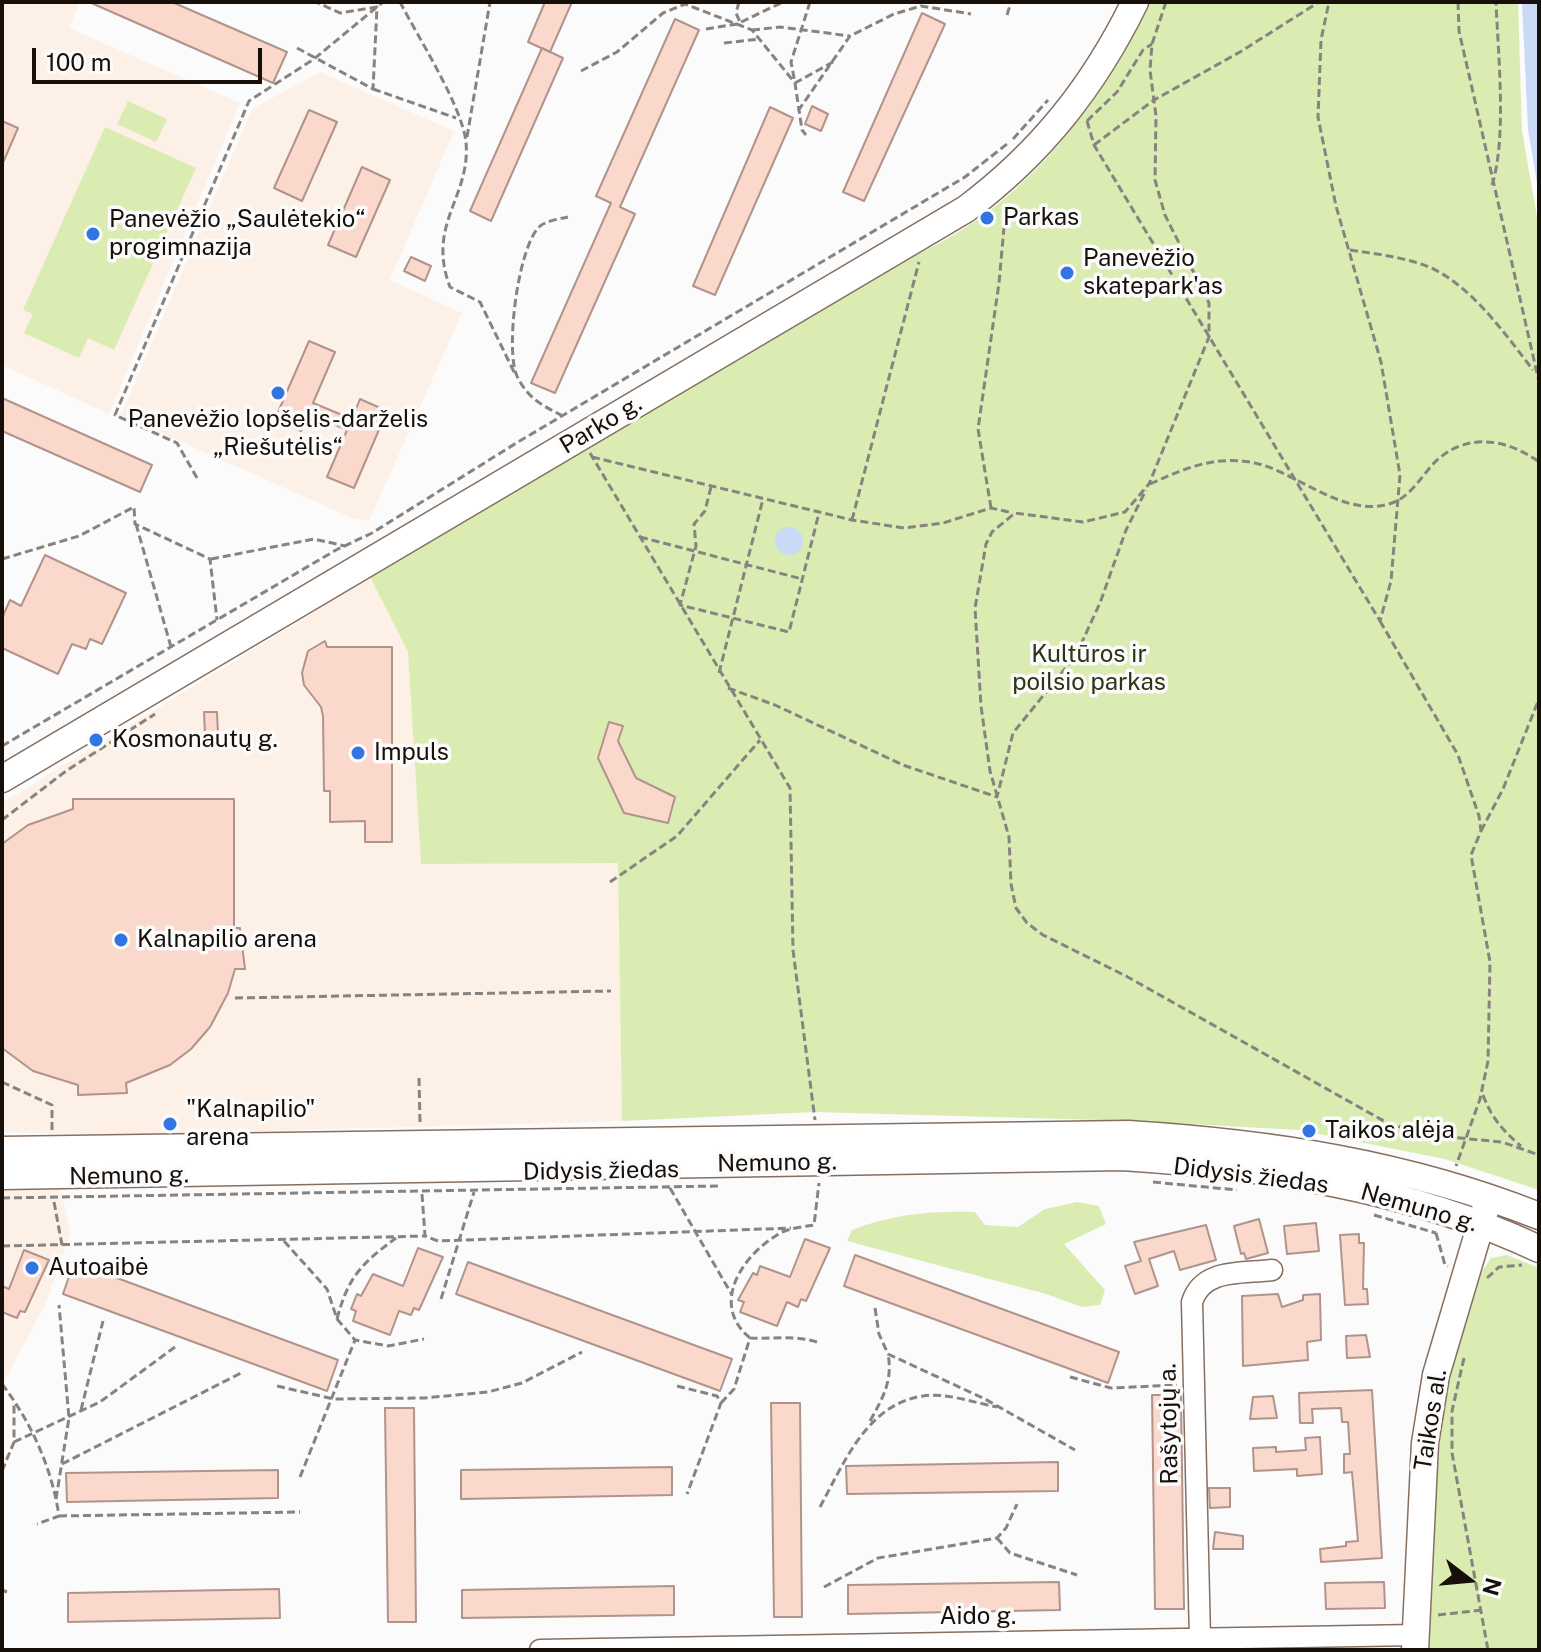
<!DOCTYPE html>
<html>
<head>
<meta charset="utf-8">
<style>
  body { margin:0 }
  #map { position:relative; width:1541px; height:1652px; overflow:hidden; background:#fbfbfb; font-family:"Public Sans",sans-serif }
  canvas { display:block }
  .frame { position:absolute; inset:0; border:4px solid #170f09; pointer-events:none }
  .north { position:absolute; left:1429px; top:1540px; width:80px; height:80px; -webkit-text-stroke:6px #fbfbfb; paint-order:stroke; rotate:106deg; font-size:22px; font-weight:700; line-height:32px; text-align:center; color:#170f09 }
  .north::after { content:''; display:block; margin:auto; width:28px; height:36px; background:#170f09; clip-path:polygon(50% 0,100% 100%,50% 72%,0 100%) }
  .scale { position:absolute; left:32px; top:48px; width:230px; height:36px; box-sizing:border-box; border:4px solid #170f09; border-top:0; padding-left:10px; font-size:24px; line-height:28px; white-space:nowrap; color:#170f09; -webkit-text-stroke:6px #fbfbfb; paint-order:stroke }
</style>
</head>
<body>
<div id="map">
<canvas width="1541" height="1652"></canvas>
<div class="frame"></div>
<div class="north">N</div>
<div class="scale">100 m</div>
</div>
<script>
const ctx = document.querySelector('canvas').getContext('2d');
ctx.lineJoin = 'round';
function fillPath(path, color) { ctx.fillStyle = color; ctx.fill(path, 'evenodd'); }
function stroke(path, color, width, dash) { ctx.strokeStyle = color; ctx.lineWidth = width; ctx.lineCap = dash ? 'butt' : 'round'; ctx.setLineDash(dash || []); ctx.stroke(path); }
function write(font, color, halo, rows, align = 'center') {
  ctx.font = font + ' "Public Sans",sans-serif'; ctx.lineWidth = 7; ctx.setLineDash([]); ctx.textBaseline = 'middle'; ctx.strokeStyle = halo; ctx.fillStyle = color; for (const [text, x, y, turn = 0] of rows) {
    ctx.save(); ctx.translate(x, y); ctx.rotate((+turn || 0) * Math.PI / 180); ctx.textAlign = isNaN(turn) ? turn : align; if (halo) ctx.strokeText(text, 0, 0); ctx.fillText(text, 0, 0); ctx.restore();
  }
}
const built = new Path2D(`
  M 2,2 L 75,2 L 79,4 L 69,28 L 240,103 L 109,414 L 2,365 Z
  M 320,72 L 454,131 L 390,280 L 462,313 L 369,521 L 352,518 L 121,415 L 252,109 Z
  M 368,573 L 408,652 L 421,864 L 618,862 L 622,1121 L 123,1135 L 2,1132 L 2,803 L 312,614 L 325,598 Z
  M 2,1189 L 60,1189 L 71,1232 L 45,1305 L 2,1385 Z`);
const green = new Path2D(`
  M 1150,2 L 1518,2 L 1522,131 L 1539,228 L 1539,1190 L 1445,1159 L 1299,1130 L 1136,1121 L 814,1112 L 622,1121 L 618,863 L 421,864 L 408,652 L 368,573 L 887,266 C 1009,225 1097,114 1150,2 Z
  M 128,101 L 167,119 L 156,142 L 117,124 Z
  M 105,127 L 196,168 L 114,350 L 88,338 L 79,358 L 24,333 L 33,314 L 23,310 Z
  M 1077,1202 L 1099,1206 L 1106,1224 L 1064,1244 L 1105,1290 L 1100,1305 L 1082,1307 L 1046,1294 L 847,1241 L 852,1230 C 894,1214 930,1211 975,1212 L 985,1225 L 1018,1227 L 1045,1209 Z
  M 1507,1255 L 1539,1268 L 1539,1650 L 1429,1650 L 1434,1474 L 1449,1380 L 1475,1282 L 1491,1258 Z`);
const water = new Path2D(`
  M 1522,2 L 1539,2 L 1539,195 L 1528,129 Z
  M775 541a14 14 0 1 1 28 0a14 14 0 1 1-28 0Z`);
const building = new Path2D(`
  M 89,2 L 172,2 L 287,52 L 273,83 Z
  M 545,2 L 572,2 L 550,52 L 528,42 Z
  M 922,13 L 945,24 L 864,201 L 843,192 Z
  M 675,19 L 699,30 L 620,207 L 635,214 L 555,393 L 531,383 L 611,203 L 596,196 Z
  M 542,48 L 563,58 L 491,221 L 470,211 Z
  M 812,106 L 828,114 L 821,131 L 805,124 Z
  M 770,107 L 793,118 L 715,295 L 693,286 Z
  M 309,110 L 337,122 L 302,201 L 274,188 Z
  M 2,121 L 18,128 L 2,165 Z
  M 362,167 L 390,180 L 356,257 L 328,245 Z
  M 411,257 L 431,266 L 425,281 L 404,271 Z
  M 309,341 L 335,352 L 313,403 L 352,419 L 360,399 L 387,411 L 354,488 L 327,477 L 347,430 L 309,413 L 301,431 L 275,419 Z
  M 2,398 L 152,465 L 140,492 L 2,431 Z
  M 45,555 L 126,593 L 102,644 L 90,639 L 86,649 L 72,644 L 58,674 L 2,648 L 2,618 L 10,600 L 21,606 Z
  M 325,641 L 327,647 L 392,647 L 392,842 L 365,842 L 365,821 L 330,822 L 330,791 L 324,791 L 323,716 L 321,707 L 304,685 L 302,673 L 308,651 Z
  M 204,712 L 217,712 L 218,735 L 205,735 Z
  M 609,722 L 623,726 L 618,741 L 636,778 L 675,797 L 668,823 L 624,813 L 598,758 Z
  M 73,799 L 234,799 L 234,928 L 240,928 L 245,969 L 235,969 L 228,993 L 210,1027 L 191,1049 L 170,1065 L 126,1083 L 127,1093 L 78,1095 L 78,1085 L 33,1071 L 2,1048 L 2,844 L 28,825 L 73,809 Z
  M 1259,1219 L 1268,1253 L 1246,1259 L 1244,1253 L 1241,1254 L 1234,1226 Z
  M 1316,1223 L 1319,1251 L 1287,1254 L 1284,1226 Z
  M 1206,1225 L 1216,1260 L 1180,1270 L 1174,1251 L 1149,1259 L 1158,1286 L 1135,1294 L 1125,1266 L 1141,1261 L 1134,1242 Z
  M 1359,1234 L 1359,1243 L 1364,1243 L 1363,1289 L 1367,1289 L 1368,1304 L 1345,1305 L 1340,1235 Z
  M 805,1239 L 830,1248 L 806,1301 L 801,1299 L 798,1307 L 787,1302 L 777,1326 L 740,1312 L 744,1302 L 738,1300 L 753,1273 L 757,1275 L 760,1266 L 790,1277 Z
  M 418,1248 L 443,1257 L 419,1310 L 414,1308 L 411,1315 L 399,1311 L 390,1335 L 353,1321 L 356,1311 L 351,1309 L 357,1294 L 361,1296 L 373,1274 L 403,1286 Z
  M 24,1250 L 49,1260 L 25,1312 L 20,1311 L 17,1318 L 2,1312 L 2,1286 L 9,1289 Z
  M 855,1255 L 1119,1352 L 1108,1383 L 844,1286 Z
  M 74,1262 L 338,1360 L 327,1391 L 63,1294 Z
  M 468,1262 L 732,1359 L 720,1391 L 456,1294 Z
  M 1278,1294 L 1282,1307 L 1303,1300 L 1303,1295 L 1320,1294 L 1321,1340 L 1307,1342 L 1308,1360 L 1243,1366 L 1242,1296 Z
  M 1366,1335 L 1370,1357 L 1347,1358 L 1346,1336 Z
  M 1372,1390 L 1382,1558 L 1321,1562 L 1320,1549 L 1346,1546 L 1346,1542 L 1358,1541 L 1352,1472 L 1344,1473 L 1344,1454 L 1350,1454 L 1348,1422 L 1342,1422 L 1341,1408 L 1312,1409 L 1313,1423 L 1300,1423 L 1299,1393 Z
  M 1152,1395 L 1181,1395 L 1184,1609 L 1155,1609 Z
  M 1273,1396 L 1277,1418 L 1250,1419 L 1253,1397 Z
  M 771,1403 L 800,1403 L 802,1617 L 774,1617 Z
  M 385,1408 L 414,1408 L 416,1622 L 388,1622 Z
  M 1320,1437 L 1322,1474 L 1297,1476 L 1297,1469 L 1254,1471 L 1253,1448 L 1276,1447 L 1276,1452 L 1306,1450 L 1305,1438 Z
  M 1058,1462 L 1058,1491 L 847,1494 L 846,1466 Z
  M 672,1467 L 672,1495 L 461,1499 L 461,1470 Z
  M 278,1470 L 278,1498 L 67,1502 L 66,1473 Z
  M 1209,1488 L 1230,1488 L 1230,1507 L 1210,1508 Z
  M 1215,1532 L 1243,1536 L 1243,1549 L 1213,1549 Z
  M 1059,1582 L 1060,1610 L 848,1614 L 848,1585 Z
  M 1384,1582 L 1385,1608 L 1326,1609 L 1325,1583 Z
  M 674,1586 L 674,1615 L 462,1618 L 462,1590 Z
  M 279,1589 L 280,1618 L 68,1622 L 68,1593 Z`);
const path = new Path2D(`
  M 400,2 C 418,37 462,106 466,142 C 471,197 426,224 450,287 L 480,302 L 515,374
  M 739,2 L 736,13 L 740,22
  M 810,2 L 791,62 L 795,83 L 833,62
  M 1166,2 L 1152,44 L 1150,70 L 1156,116 L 1155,180 L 1165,215 L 1209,303 L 1209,337 L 1149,484 L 1125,512 L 1083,522 L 1015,513 L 992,532 L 986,544 L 975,608 L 981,706 L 990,771 L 1009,837 L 1011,884 L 1016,908 L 1027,923 L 1043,935 L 1126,976 L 1391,1125 L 1448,1137 L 1502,1142 L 1539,1155
  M 1458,2 L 1459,31 L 1539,382
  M 1007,15 L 1011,2
  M 706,29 L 737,24 L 783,2
  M 752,30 L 780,27 L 850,36
  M 724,43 L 760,39
  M 297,48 L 373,89 L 377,7 L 340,13 L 316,2
  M 581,71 L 617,52 L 663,13 L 685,4 L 752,30 L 795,83 L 802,130 L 806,135
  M 373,89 L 456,118
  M 798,111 L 850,36 L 894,14 L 921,6 L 971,14
  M 1087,121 L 1094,145 L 1380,621 L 1391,581 L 1400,475 L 1381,362 L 1336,206 L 1318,117 L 1321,40 L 1329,2
  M 1087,121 L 1117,92 L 1143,50 L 1152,44
  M 467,137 L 490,2
  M 1013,139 L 1048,100
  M 1094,145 L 1154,100 L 1240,52 L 1319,2
  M 1492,185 C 1507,138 1498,53 1496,2
  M 1350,250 C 1377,254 1404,257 1429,267 C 1471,285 1506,335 1533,370
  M 563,416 C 543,406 527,398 517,376 C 505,350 518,248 539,227 C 545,221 559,219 568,217
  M 590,453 L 790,788 L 793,950 L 815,1120
  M 592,457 L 852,520 L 904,528 L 943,523 L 991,508 L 1013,513
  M 197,478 L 177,443 L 115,415 L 249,101 L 314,59 L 383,2
  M 1150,484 C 1183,469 1213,456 1250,462 C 1294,469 1341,518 1389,504 C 1410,498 1420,478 1434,463 C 1465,432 1506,438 1539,462
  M 711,487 L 705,511 L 694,524 L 696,546 L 680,605 L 789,632 L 819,513
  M 991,508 L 978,429 L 999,283 L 1006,205
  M 852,520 L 919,262
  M 136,524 L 171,647
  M 640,537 L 802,579
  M 2,559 L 79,536 L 134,507 L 135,524 L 210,559 L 217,620
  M 211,559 L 314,539 L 345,546
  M 1380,621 L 1458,755 L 1479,816 L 1481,831 L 1471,855 L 1490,962 L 1488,1061 L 1480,1099 L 1456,1166
  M 719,673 L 763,499
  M 728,688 L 775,705 L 903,765 L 997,797 L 1013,733 L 1076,655 L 1100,603 L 1126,530 L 1146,490
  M 2,746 L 336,550 L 372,533 L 518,442 L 965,177 L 1007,144
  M 2,820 L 66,771 L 155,714
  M 1481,831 L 1503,789 L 1539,699
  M 610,882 L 677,836 L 760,740
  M 235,998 L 611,991
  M 419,1078 L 420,1123
  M 2,1082 L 52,1105 L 52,1130
  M 1483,1095 C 1491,1117 1503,1131 1521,1146
  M 1153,1182 L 1237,1190
  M 670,1188 L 732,1295
  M 422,1194 L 425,1236 L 438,1241 L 791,1228
  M 2,1198 L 718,1186
  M 54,1202 L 62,1245
  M 1374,1215 L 1436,1233
  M 1436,1233 L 1445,1265 L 1448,1266
  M 284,1241 L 327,1289 L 337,1319 L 355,1340
  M 2,1246 L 425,1236
  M 1487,1278 L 1499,1267 L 1522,1265
  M 441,1299 L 474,1192
  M 875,1308 L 879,1334 L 888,1354 L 985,1399 L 1075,1450
  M 337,1319 C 348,1277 361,1264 396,1238
  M 750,1338 C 710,1305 741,1257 777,1235 C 787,1228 802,1227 814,1225 L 819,1183
  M 1464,1358 L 1452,1411 L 1452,1453 L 1488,1650
  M 1070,1377 L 1111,1388 L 1177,1385
  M 2,1384 C 31,1422 52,1468 59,1516 L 37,1524
  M 277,1386 L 334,1399 L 424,1398 L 488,1392 L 522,1383 L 582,1352
  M 677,1386 L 717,1396 L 721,1403 L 687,1494
  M 721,1403 L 734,1389 L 750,1338 C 774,1339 793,1335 817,1342
  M 81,1410 L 103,1321
  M 870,1421 C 883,1398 893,1380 888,1354
  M 14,1442 L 100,1402 L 175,1347
  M 62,1464 L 243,1372
  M 2,1471 L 14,1442 L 14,1402
  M 300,1477 L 355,1340 L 388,1346 L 424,1339
  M 56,1499 L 69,1418 L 59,1305
  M 820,1507 C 844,1463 867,1404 923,1396 C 945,1392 975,1403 997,1407
  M 59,1516 L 300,1512
  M 997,1538 L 1010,1553 L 1077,1575
  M 824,1587 L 878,1558 L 997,1538 L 1006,1528 L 1017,1504
  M 2,1590 L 7,1592
  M 1438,1615 L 1482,1610`);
const minor = new Path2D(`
  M 1200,1639 L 1192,1302 C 1203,1268 1241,1274 1272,1270
  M 540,1650 L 1416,1635`);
const major = new Path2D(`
  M 2,779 L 966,209 C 1041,153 1094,86 1135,2
  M 2,1150 L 1128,1134 C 1271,1143 1405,1163 1539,1216
  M 2,1176 L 1122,1157 C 1263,1166 1410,1188 1539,1249
  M 1415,1650 L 1425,1443 L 1436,1375 L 1485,1210`);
const markers = [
  [987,218,8,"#3274e2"],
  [93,234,8,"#3274e2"],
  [1067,273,8,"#3274e2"],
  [278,393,8,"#3274e2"],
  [96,740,8,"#3274e2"],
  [358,753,8,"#3274e2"],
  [121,940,8,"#3274e2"],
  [170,1124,8,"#3274e2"],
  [1309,1131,8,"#3274e2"],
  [32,1268,8,"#3274e2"]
];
const poiNames = [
  ["Parkas",1003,218],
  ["Panevėžio „Saulėtekio“",109,220],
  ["progimnazija",109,248],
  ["Panevėžio",1083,259],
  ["skatepark'as",1083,287],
  ["Panevėžio lopšelis-darželis",278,420,"center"],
  ["„Riešutėlis“",278,448,"center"],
  ["Kosmonautų g.",112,740],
  ["Impuls",374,753],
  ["Kalnapilio arena",137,940],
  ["\"Kalnapilio\"",186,1110],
  ["arena",186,1138],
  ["Taikos alėja",1325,1131],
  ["Autoaibė",48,1268]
];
const streetNames = [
  ["Parko g.",601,425,-31],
  ["Nemuno g.",777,1163,-1],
  ["Didysis žiedas",601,1171,-1],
  ["Nemuno g.",129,1176,-1],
  ["Didysis žiedas",1251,1176,7],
  ["Nemuno g.",1419,1208,16],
  ["Taikos al.",1431,1420,-81],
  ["Rašytojų a.",1169,1424,-91],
  ["Aido g.",978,1617]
];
const parkNames = [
  ["Kultūros ir",1089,655],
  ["poilsio parkas",1089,683]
];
fillPath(built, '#fdf0e7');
fillPath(green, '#daecb2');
fillPath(water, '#cad9f5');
fillPath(building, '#fad8cc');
stroke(building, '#b0948b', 2);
stroke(minor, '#866f60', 23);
stroke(major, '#866f60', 29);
stroke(path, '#878380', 3, [8, 4]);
stroke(minor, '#fff', 20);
stroke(major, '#fff', 26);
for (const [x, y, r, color] of markers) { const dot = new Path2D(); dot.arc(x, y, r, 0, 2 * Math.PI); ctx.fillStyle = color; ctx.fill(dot); stroke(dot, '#fbfbfb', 3); }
write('24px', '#170f09', '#fbfbfb', poiNames, 'left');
write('24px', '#170f09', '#fbfbfb', streetNames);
write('24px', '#2c3414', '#fbfbfb', parkNames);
</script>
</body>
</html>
